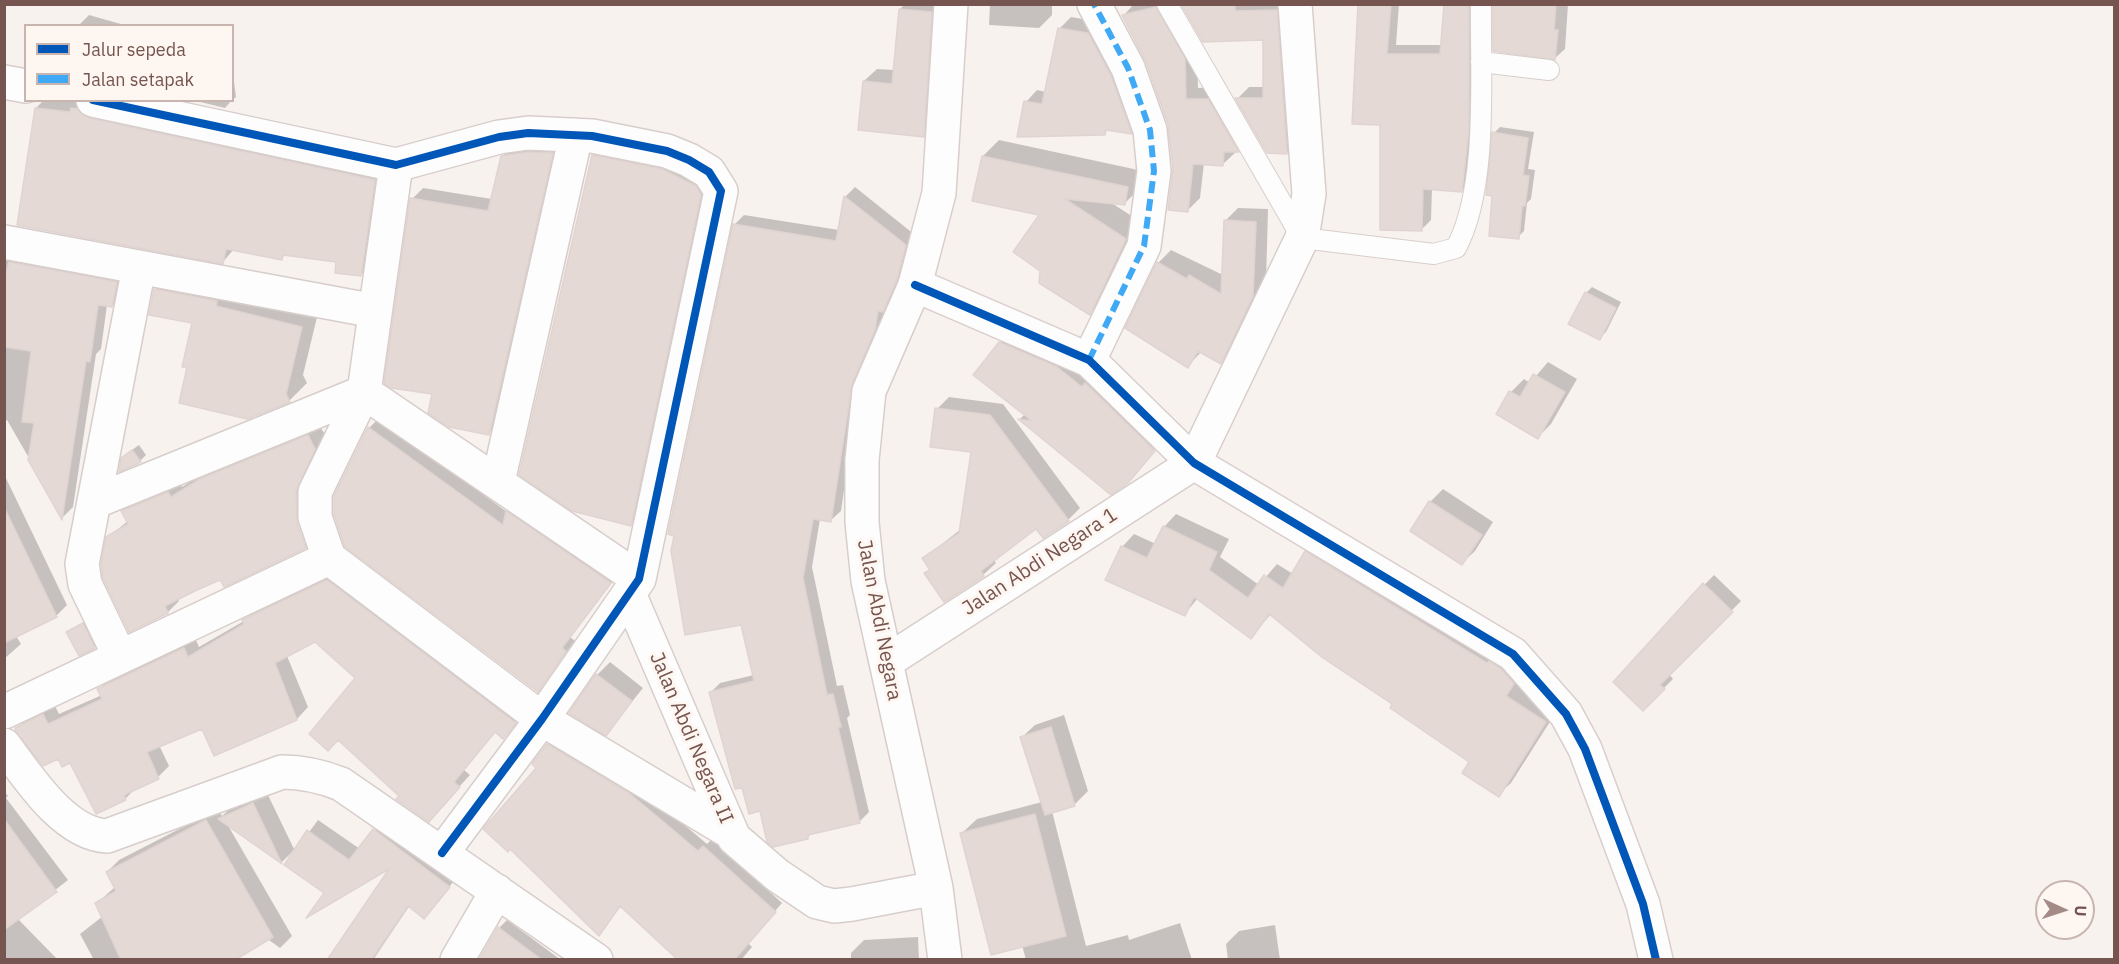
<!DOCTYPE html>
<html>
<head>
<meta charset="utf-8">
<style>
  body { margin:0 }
  #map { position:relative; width:2119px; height:964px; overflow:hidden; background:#f8f2ef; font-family:"IBM Plex Sans",sans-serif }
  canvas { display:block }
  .frame { position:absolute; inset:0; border:6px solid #76544f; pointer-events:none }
  .legend { position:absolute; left:24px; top:24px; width:210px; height:78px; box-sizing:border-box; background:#fef6f1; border:2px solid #c8b5b0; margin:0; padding:8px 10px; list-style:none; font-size:18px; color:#76544f }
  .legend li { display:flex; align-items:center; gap:12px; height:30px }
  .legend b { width:30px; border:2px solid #c8b5b0 }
  .north { position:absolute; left:2035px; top:880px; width:60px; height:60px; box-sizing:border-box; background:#fef6f1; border:2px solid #c8b5b0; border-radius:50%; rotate:93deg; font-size:16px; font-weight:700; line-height:24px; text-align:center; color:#76544f }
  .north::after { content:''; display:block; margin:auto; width:21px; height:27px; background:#a48b87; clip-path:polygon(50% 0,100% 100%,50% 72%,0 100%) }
</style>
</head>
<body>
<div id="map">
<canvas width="2119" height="964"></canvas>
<div class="frame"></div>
<ul class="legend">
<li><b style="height:8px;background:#0057b8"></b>Jalur sepeda</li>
<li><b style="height:8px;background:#3fa9f5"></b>Jalan setapak</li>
</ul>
<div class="north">U</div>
</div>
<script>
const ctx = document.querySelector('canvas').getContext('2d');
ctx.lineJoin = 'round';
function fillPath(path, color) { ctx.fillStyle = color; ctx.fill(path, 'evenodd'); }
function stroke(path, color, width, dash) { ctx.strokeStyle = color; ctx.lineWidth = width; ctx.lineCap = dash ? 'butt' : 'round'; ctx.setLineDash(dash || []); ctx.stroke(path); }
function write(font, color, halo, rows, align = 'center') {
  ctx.font = font + ' "IBM Plex Sans",sans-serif'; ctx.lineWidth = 6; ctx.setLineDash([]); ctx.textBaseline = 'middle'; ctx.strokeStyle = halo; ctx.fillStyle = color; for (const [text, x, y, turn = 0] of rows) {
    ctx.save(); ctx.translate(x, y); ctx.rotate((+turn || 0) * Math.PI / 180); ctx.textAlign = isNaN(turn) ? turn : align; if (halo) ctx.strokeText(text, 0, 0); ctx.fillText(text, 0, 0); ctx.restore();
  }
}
const shadow = new Path2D(`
  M 905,4 L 944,4 L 936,122 L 923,135 L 864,81 L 877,69 L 894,70 L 900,9 Z
  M 990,4 L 1052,4 L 1052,15 L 1039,28 L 989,25 Z
  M 1134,4 L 1174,4 L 1197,46 L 1198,88 L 1221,87 L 1250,139 L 1223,164 L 1204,163 L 1200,198 L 1188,210 L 1174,169 L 1169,124 L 1147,61 L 1124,15 Z
  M 1183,4 L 1289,4 L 1299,140 L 1287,152 L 1237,99 L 1249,87 L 1265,87 L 1264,39 Z
  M 1359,4 L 1399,4 L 1396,45 L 1442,45 L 1446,4 L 1478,4 L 1471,182 L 1461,191 L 1432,188 L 1431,220 L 1422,229 L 1381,123 L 1353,123 Z
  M 1493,4 L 1568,4 L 1565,49 L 1555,58 Z
  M 89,15 L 128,26 L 78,26 Z
  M 1071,17 L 1100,22 L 1142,121 L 1131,132 L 1108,129 L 1104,133 L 1026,102 L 1037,90 L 1046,92 L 1059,29 Z
  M 232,67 L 236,97 L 232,100 Z
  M 44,100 L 90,100 L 385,169 L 372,264 L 361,275 L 338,261 L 286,254 L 282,258 L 234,249 L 223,262 L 36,108 Z
  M 192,100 L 232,100 L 225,108 Z
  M 1500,127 L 1534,132 L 1528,169 L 1535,170 L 1531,199 L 1527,203 L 1524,231 L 1518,237 L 1494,195 L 1494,133 Z
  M 999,140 L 1143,171 L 1140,188 L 1124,204 L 1110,202 L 1141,222 L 1105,298 L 1089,314 L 1041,214 L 974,200 L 983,156 Z
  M 563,142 L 500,422 L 489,433 L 434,392 L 412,199 L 423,188 L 492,199 L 502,157 L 514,145 Z
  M 606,143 L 708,173 L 644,511 L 631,524 L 593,156 Z
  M 855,187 L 915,235 L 892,300 L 886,306 L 884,319 L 861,373 L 841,511 L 831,520 L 820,519 L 812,567 L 837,686 L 843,685 L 850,715 L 847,718 L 869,812 L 859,822 L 813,832 L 808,837 L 761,810 L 744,786 L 711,692 L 720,683 L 754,675 L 735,224 L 744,215 L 839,230 L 846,196 Z
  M 1238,208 L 1268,209 L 1266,282 L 1233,349 L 1220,362 L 1202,351 L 1188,366 L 1127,327 L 1158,263 L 1171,250 L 1223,275 L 1225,221 Z
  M 21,252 L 127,271 L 123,295 L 112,306 L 107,305 L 101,349 L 96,354 L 73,507 L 63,517 L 7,420 L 4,421 L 4,259 L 12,261 Z
  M 173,272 L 319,309 L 303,375 L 307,383 L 289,401 L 189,366 L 194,322 L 155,290 Z
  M 1592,287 L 1621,302 L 1606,332 L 1599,338 L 1586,293 Z
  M 1017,326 L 1074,351 L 1158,444 L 1138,472 L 1111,493 L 1020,419 L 1025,414 L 1000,343 Z
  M 1548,362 L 1577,379 L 1551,424 L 1538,437 L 1498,414 L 1511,392 L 1524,379 L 1530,383 Z
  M 949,397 L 1003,404 L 1080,508 L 1068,520 L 1037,527 L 994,560 L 996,563 L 983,575 L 944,600 L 926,574 L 931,568 L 924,558 L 961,529 L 973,451 L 937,409 Z
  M 379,418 L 507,512 L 517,502 L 620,572 L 570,637 L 575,641 L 538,690 L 335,497 L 369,428 Z
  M 319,425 L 326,436 L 316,536 L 305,547 L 221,578 L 177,598 L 179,601 L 168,612 L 130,630 L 108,537 L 128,521 L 123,512 L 134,501 L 179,482 L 182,487 L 213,468 ZM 296,515 L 306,544 L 303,544 L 293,516 Z
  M 139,445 L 146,455 L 140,461 L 121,469 L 129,452 Z
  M 4,474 L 67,605 L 56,616 L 16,636 L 21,644 L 4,659 Z
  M 1443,489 L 1493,522 L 1475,551 L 1462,563 L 1412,531 L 1430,502 Z
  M 1176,514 L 1229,539 L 1220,557 L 1259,585 L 1277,564 L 1293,574 L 1306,552 L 1319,540 L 1500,652 L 1558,709 L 1511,783 L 1498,795 L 1471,762 L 1271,614 L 1251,637 L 1198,598 L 1184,615 L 1122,547 L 1134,534 L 1156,544 L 1164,527 Z
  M 339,569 L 526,711 L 503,737 L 496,731 L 464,770 L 470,775 L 437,811 L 401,795 L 357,677 L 315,640 L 287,656 L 308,707 L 297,719 L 215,754 L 203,727 L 159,745 L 169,766 L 158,777 L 136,788 L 125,799 L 17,728 L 28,717 L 54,704 L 59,714 L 102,695 L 99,689 L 110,678 L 195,638 L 199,647 L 244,621 L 255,609 Z
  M 1714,575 L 1741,601 L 1669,674 L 1673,679 L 1643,709 L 1670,620 Z
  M 89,618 L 100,641 L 94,647 L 68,632 Z
  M 610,662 L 643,688 L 606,734 L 571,713 L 597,675 Z
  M 1064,715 L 1088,791 L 1075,804 L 1052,811 L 1086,946 L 1128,935 L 1129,940 L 1180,923 L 1192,960 L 1026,960 L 1022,945 L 962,833 L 977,819 L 1042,802 L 1022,737 L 1035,725 Z
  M 556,737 L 637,785 L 707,844 L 712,839 L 782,903 L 748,943 L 752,947 L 741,960 L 680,960 L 621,906 L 599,934 L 538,768 L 548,745 Z
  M 4,791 L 8,796 L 6,798 L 68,880 L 18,919 L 58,960 L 4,960 Z
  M 266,791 L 295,851 L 318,820 L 360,849 L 385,819 L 459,875 L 424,917 L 410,905 L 373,960 L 329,960 L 394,865 L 326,893 L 293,851 L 282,862 L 226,822 L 292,936 L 280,948 L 262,935 L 223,960 L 94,960 L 80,934 L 103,916 L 97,903 L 115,887 L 107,872 L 119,860 L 218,809 L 222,816 L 233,806 Z
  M 507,920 L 561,960 L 481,960 L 499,928 Z
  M 1275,925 L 1280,960 L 1228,960 L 1226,944 L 1239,931 Z
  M 918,937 L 919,960 L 851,960 L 851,953 L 864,940 Z`);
const building = new Path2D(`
  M 1181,4 L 1235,4 L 1235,11 L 1277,10 L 1287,154 L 1267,153 L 1235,98 L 1263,98 L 1263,40 L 1203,42 Z
  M 1358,4 L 1391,4 L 1387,54 L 1440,54 L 1444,4 L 1469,4 L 1469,129 L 1462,192 L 1423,189 L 1422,231 L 1380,230 L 1380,125 L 1352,124 Z
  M 1493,4 L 1556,4 L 1554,30 L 1558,30 L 1555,60 L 1493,51 Z
  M 1156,7 L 1185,59 L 1186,99 L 1208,99 L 1239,152 L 1224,152 L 1223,166 L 1193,164 L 1188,212 L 1168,210 L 1173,169 L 1168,124 L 1146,62 L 1122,15 Z
  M 899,9 L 932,12 L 924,137 L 858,130 L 863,81 L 892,84 Z
  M 1058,28 L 1088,33 L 1111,76 L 1132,134 L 1106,130 L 1105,135 L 1017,137 L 1024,101 L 1042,104 Z
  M 35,108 L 70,112 L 71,108 L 77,109 L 89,118 L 375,180 L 361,276 L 335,273 L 336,262 L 283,255 L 282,260 L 226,249 L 223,264 L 17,225 Z
  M 1492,132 L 1528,138 L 1523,175 L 1529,176 L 1525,206 L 1522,206 L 1519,239 L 1489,236 L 1492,196 L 1486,195 Z
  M 529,152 L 553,153 L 489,435 L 449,427 L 428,413 L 432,394 L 391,388 L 384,383 L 410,198 L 488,211 L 501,156 Z
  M 592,155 L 662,169 L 696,186 L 701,195 L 631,526 L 572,511 L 519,475 Z
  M 982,156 L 1128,187 L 1125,205 L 1065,199 L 1126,239 L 1090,315 L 1039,283 L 1040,271 L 1013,252 L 1039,215 L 972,201 Z
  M 844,196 L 906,245 L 897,279 L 883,312 L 878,311 L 875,330 L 852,384 L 831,522 L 813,519 L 803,578 L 827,695 L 833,694 L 841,727 L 838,727 L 860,823 L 808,835 L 808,839 L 773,847 L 767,842 L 760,811 L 749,814 L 742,788 L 735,789 L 709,692 L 754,681 L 741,625 L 685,635 L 671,551 L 674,536 L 668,534 L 733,224 L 836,241 Z
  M 1224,220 L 1256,222 L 1253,296 L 1221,364 L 1198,351 L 1188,368 L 1125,328 L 1157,262 L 1187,279 L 1189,275 L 1221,294 Z
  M 9,262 L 117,282 L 112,307 L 98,305 L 90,362 L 86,361 L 62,520 L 28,460 L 34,423 L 22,422 L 31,351 L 4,347 L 4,281 Z
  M 154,289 L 217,301 L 216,306 L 302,327 L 286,394 L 290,402 L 247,419 L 179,403 L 187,367 L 182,367 L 192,323 L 149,315 Z
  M 1585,292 L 1616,308 L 1600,340 L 1568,324 Z
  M 999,342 L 1057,367 L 1082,387 L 1085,383 L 1155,451 L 1128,483 L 1111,495 L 1018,419 L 1032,421 L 973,375 Z
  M 1533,374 L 1565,392 L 1538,439 L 1496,414 L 1509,391 L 1520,397 Z
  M 935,408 L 990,415 L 1069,521 L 1043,538 L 1036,529 L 981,571 L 984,576 L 944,602 L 924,573 L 930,570 L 922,558 L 959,533 L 971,452 L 930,447 Z
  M 368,427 L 503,525 L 506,511 L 611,583 L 562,648 L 566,651 L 538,692 L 345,547 L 334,514 L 334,496 Z
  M 308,435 L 315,449 L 296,492 L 297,523 L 306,548 L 224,587 L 220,580 L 197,590 L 165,606 L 168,613 L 129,632 L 103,578 L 101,564 L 106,537 L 128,524 L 121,511 L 168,492 L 171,497 L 200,479 Z
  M 132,450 L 141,462 L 119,472 L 121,458 Z
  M 1429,501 L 1482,535 L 1462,565 L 1410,531 Z
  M 4,507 L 57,617 L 4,643 Z
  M 1163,526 L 1217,552 L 1209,570 L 1248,598 L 1264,575 L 1283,588 L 1305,551 L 1487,663 L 1489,661 L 1501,669 L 1514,684 L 1506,696 L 1546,722 L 1499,797 L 1462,773 L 1469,762 L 1390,708 L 1392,704 L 1323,658 L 1269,614 L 1251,639 L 1194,597 L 1185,616 L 1105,580 L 1121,546 L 1147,558 Z
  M 327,580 L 516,723 L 503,739 L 495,732 L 454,782 L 460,787 L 429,822 L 396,799 L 399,796 L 338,740 L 328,751 L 309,734 L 355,678 L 315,642 L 275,663 L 297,720 L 214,756 L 202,729 L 147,752 L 159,779 L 124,795 L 126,800 L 96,814 L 70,763 L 62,767 L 58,759 L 43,766 L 16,732 L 15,728 L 43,714 L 48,724 L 102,699 L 97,689 L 184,648 L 188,657 L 244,624 L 242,620 Z
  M 1703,583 L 1733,612 L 1660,685 L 1665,689 L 1643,711 L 1613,682 Z
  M 83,623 L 95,648 L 79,656 L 66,632 Z
  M 596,674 L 632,701 L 606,736 L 569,713 Z
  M 1051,727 L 1075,806 L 1045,815 L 1020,737 Z
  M 547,744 L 629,793 L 698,851 L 703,846 L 776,912 L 734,960 L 678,960 L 620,906 L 599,936 L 510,849 L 508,852 L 483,829 L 536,768 L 532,764 Z
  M 253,803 L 282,864 L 218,819 Z
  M 1035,814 L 1066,936 L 991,955 L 960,833 Z
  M 4,819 L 57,892 L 4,930 Z
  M 206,820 L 273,937 L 235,960 L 121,960 L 95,903 L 116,891 L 106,872 Z
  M 373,829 L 450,887 L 424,919 L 408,906 L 371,960 L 327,960 L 389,869 L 306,918 L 324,893 L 284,865 L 307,830 L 349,860 Z
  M 498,927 L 542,960 L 479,960 Z`);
const lane = new Path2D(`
  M 1167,4 L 1302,238 L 1434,254 L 1456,248 C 1489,187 1480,74 1481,4
  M 1481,62 L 1549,70`);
const street = new Path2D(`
  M 4,82 L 26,86
  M 93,100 L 396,165 L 499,137 L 528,133 L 592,136 L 667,151 L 689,160 L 709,172 L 721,191 L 639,579 L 542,719 L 442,853
  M 396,165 L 364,392 L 315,492 L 315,517 L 329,558 L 542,719 L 732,833
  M 4,242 L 375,311
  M 915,285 L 869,391 L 862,460 L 862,522 L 868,581 L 936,888 L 945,960
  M 1089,360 L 1144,246 L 1154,171 L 1150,130 L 1128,68 L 1094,4
  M 364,392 L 639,579
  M 498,482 L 576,135
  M 94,502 L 364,392
  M 630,596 L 734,838 L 777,875 L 817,902 L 834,906 L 852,904 L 936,888
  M 120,657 L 85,584 L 82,564 L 139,267
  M 886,662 L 1194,463 L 1302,238 L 1309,194 L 1295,4
  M 4,712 L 329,558
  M 4,745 C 28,777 64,834 107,836 L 282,772 C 304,772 321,776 341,784 L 596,960
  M 457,960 L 497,891`);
const secondary = new Path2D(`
  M 951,4 L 939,193 L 915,285 L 1089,360 L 1194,463 L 1513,654 L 1566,714 L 1585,749 L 1643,904 L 1656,960`);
const quiet = new Path2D(`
  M 1089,360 L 1144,246 L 1154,171 L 1150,130 L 1128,68 L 1094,4`);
const cycleway = new Path2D(`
  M 93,100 L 396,165 L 499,137 L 528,133 L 592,136 L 667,151 L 689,160 L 709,172 L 721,191 L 639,579 L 542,719 L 442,853
  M 915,285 L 1089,360 L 1194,463 L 1513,654 L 1566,714 L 1585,749 L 1643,904 L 1656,960`);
const streetNames = [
  ["Jalan Abdi Negara 1",1040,562,-33],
  ["Jalan Abdi Negara",879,620,79],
  ["Jalan Abdi Negara II",691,738,67]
];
fillPath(shadow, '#0003');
fillPath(building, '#e5d9d6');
stroke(building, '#e0d4d1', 1.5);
stroke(lane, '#d7cecb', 22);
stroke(street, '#d7cecb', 36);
stroke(secondary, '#d9cecc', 36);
stroke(lane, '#fefdfd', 20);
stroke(street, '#fefdfd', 33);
stroke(secondary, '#fefdfd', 33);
stroke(quiet, '#3fa9f5', 6, [12, 6]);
stroke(cycleway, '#0057b8', 8);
write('20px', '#76544f', '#fef6f1', streetNames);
</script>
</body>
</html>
